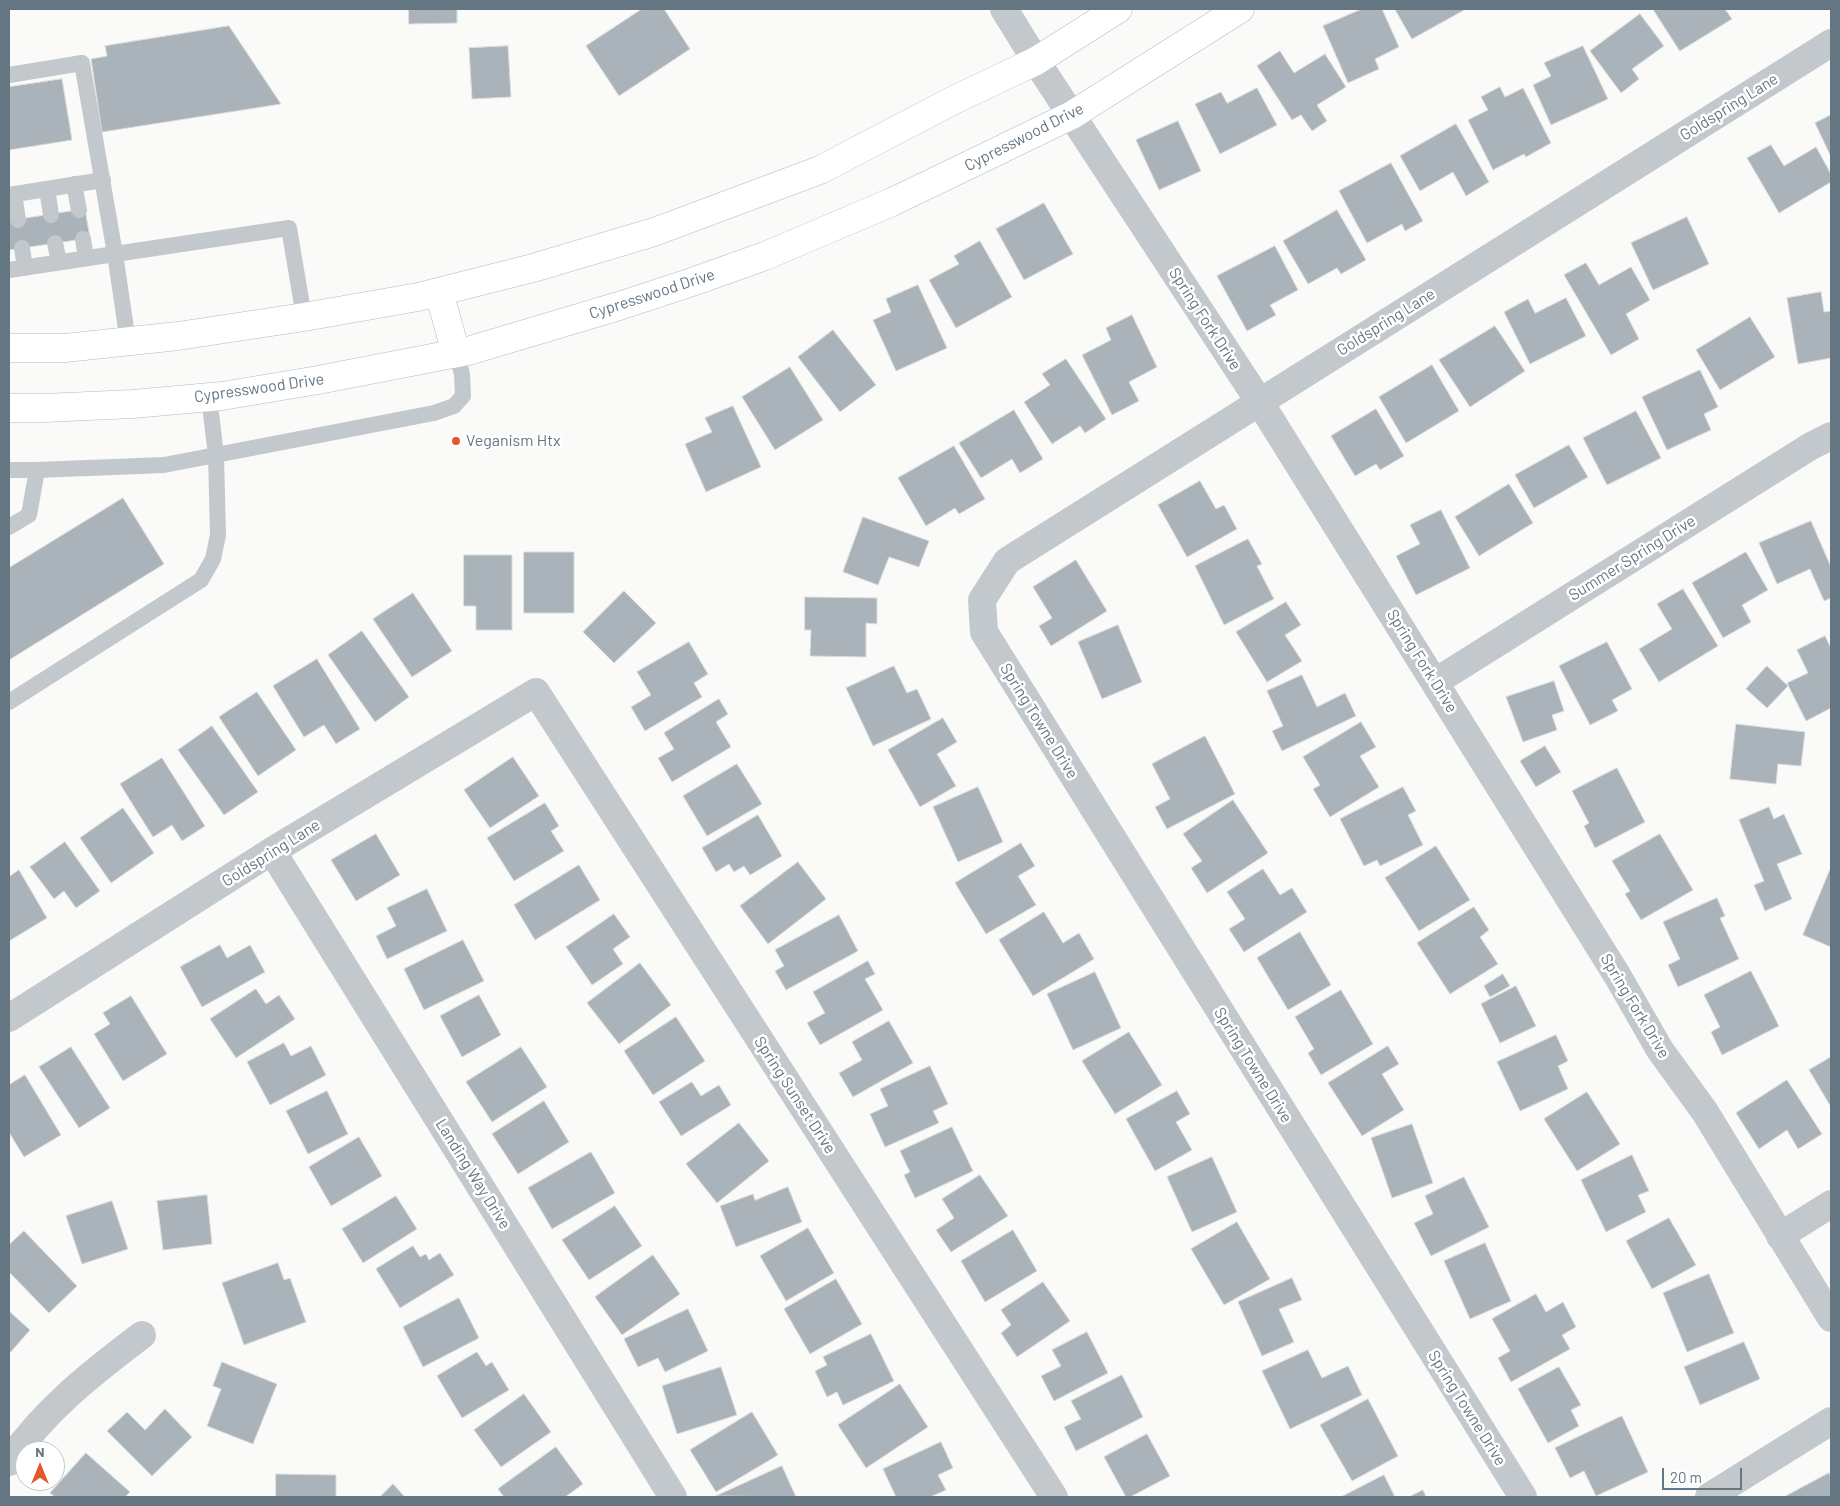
<!DOCTYPE html>
<html>
<head>
<meta charset="utf-8">
<style>
  body { margin:0 }
  #map { position:relative; width:1840px; height:1506px; overflow:hidden; background:#fafaf8; font-family:Barlow,sans-serif }
  canvas { display:block }
  .frame { position:absolute; inset:0; border:10px solid #657683; pointer-events:none }
  .north { position:absolute; left:15px; top:1441px; width:50px; height:50px; box-sizing:border-box; background:#fff; border:1px solid #c1c8cd; border-radius:50%; rotate:0deg; font-size:14px; font-weight:700; line-height:20px; text-align:center; color:#657683 }
  .north::after { content:''; display:block; margin:auto; width:18px; height:22px; background:#e4572e; clip-path:polygon(50% 0,100% 100%,50% 72%,0 100%) }
  .scale { position:absolute; left:1662px; top:1468px; width:80px; height:22px; box-sizing:border-box; border:2px solid #657683; border-top:0; padding-left:6px; font-size:15px; line-height:18px; white-space:nowrap; color:#657683; -webkit-text-stroke:4px #fff; paint-order:stroke }
</style>
</head>
<body>
<div id="map">
<canvas width="1840" height="1506"></canvas>
<div class="frame"></div>
<div class="north">N</div>
<div class="scale">20 m</div>
</div>
<script>
const ctx = document.querySelector('canvas').getContext('2d');
ctx.lineJoin = 'round';
function fillPath(path, color) { ctx.fillStyle = color; ctx.fill(path, 'evenodd'); }
function stroke(path, color, width, dash) { ctx.strokeStyle = color; ctx.lineWidth = width; ctx.lineCap = dash ? 'butt' : 'round'; ctx.setLineDash(dash || []); ctx.stroke(path); }
function write(font, color, halo, rows, align = 'center') {
  ctx.font = font + ' Barlow,sans-serif'; ctx.lineWidth = 5; ctx.setLineDash([]); ctx.textBaseline = 'middle'; ctx.strokeStyle = halo; ctx.fillStyle = color; for (const [text, x, y, turn = 0] of rows) {
    ctx.save(); ctx.translate(x, y); ctx.rotate((+turn || 0) * Math.PI / 180); ctx.textAlign = isNaN(turn) ? turn : align; if (halo) ctx.strokeText(text, 0, 0); ctx.fillText(text, 0, 0); ctx.restore();
  }
}
const building = new Path2D(`
  M 409,9 L 457,9 L 457,23 L 409,24 Z
  M 642,9 L 664,9 L 690,49 L 619,96 L 586,46 Z
  M 1362,9 L 1382,9 L 1399,47 L 1375,59 L 1379,69 L 1348,83 L 1323,26 Z
  M 1395,9 L 1466,9 L 1412,39 Z
  M 1653,9 L 1725,9 L 1732,19 L 1680,51 Z
  M 1640,14 L 1664,46 L 1632,69 L 1639,79 L 1621,93 L 1590,51 Z
  M 229,26 L 281,104 L 102,132 L 91,59 L 107,56 L 105,46 Z
  M 508,46 L 511,97 L 472,99 L 469,48 Z
  M 1583,46 L 1608,99 L 1551,125 L 1533,85 L 1551,76 L 1544,63 Z
  M 1280,51 L 1294,73 L 1325,54 L 1346,87 L 1317,105 L 1327,121 L 1312,131 L 1301,115 L 1292,120 L 1257,66 Z
  M 62,79 L 72,140 L 9,150 L 9,87 Z
  M 1500,87 L 1505,97 L 1523,88 L 1551,143 L 1526,157 L 1524,154 L 1493,170 L 1468,120 L 1488,110 L 1481,97 Z
  M 1257,88 L 1277,125 L 1220,154 L 1195,104 L 1221,92 L 1227,103 Z
  M 1831,115 L 1831,157 L 1815,123 Z
  M 1178,121 L 1201,171 L 1159,190 L 1136,140 Z
  M 1456,124 L 1489,182 L 1466,196 L 1453,172 L 1420,191 L 1400,156 Z
  M 1771,145 L 1784,166 L 1816,147 L 1831,174 L 1831,182 L 1779,213 L 1747,158 Z
  M 1391,163 L 1423,221 L 1405,231 L 1402,224 L 1367,243 L 1339,191 Z
  M 1044,203 L 1073,254 L 1024,280 L 996,229 Z
  M 85,209 L 90,238 L 9,250 L 9,221 Z
  M 1337,210 L 1366,260 L 1341,274 L 1337,268 L 1308,284 L 1283,241 Z
  M 1687,217 L 1709,264 L 1653,290 L 1631,243 Z
  M 980,241 L 1012,297 L 956,328 L 929,280 L 959,264 L 954,256 Z
  M 1275,246 L 1298,290 L 1270,305 L 1276,315 L 1247,331 L 1217,276 Z
  M 1586,263 L 1599,285 L 1631,267 L 1650,300 L 1626,314 L 1639,339 L 1611,355 L 1564,275 Z
  M 918,285 L 947,348 L 896,371 L 873,320 L 891,312 L 886,299 Z
  M 1821,292 L 1824,312 L 1831,311 L 1831,358 L 1798,364 L 1787,298 Z
  M 1566,298 L 1586,336 L 1530,364 L 1504,312 L 1528,299 L 1535,313 Z
  M 1132,315 L 1157,367 L 1129,382 L 1139,401 L 1112,415 L 1082,355 L 1111,340 L 1106,328 Z
  M 1750,317 L 1775,357 L 1720,390 L 1696,350 Z
  M 1495,326 L 1525,371 L 1470,407 L 1439,360 Z
  M 833,330 L 876,385 L 840,412 L 798,357 Z
  M 1066,359 L 1106,419 L 1085,433 L 1080,426 L 1052,444 L 1024,402 L 1050,385 L 1042,374 Z
  M 1432,365 L 1459,411 L 1406,443 L 1379,397 Z
  M 790,367 L 823,420 L 775,450 L 742,397 Z
  M 1700,370 L 1718,407 L 1704,414 L 1711,430 L 1667,450 L 1642,397 Z
  M 733,406 L 761,467 L 706,492 L 685,444 L 712,432 L 705,418 Z
  M 1376,409 L 1404,456 L 1380,470 L 1376,464 L 1355,476 L 1331,436 Z
  M 1014,410 L 1043,459 L 1020,473 L 1012,459 L 981,478 L 959,443 Z
  M 1636,411 L 1661,458 L 1607,485 L 1583,438 Z
  M 1569,445 L 1588,477 L 1534,508 L 1515,475 Z
  M 954,446 L 985,499 L 959,514 L 955,508 L 926,526 L 898,478 Z
  M 1200,481 L 1216,509 L 1224,505 L 1237,529 L 1187,557 L 1158,505 Z
  M 1509,484 L 1533,523 L 1479,556 L 1455,517 Z
  M 123,498 L 164,564 L 9,660 L 9,568 Z
  M 1441,510 L 1470,568 L 1416,595 L 1396,556 L 1420,544 L 1410,525 Z
  M 863,517 L 929,541 L 919,567 L 889,557 L 878,585 L 843,572 Z
  M 1811,521 L 1831,567 L 1831,598 L 1824,601 L 1810,569 L 1777,584 L 1759,543 Z
  M 1248,539 L 1262,564 L 1257,566 L 1274,599 L 1224,625 L 1195,566 Z
  M 524,552 L 574,552 L 574,613 L 524,613 Z
  M 1746,552 L 1768,590 L 1742,605 L 1751,622 L 1723,638 L 1692,583 Z
  M 464,555 L 512,555 L 512,630 L 476,630 L 476,606 L 464,606 Z
  M 1076,560 L 1107,611 L 1051,646 L 1039,626 L 1052,618 L 1033,587 Z
  M 1683,589 L 1718,646 L 1659,682 L 1639,649 L 1672,629 L 1657,604 Z
  M 624,591 L 656,623 L 614,663 L 583,632 Z
  M 413,593 L 452,651 L 412,677 L 373,619 Z
  M 805,597 L 877,598 L 877,624 L 866,623 L 866,657 L 810,656 L 811,630 L 805,630 Z
  M 1286,602 L 1301,625 L 1285,635 L 1302,661 L 1267,682 L 1236,632 Z
  M 1118,625 L 1142,682 L 1102,699 L 1078,642 Z
  M 362,631 L 409,697 L 375,722 L 328,655 Z
  M 1825,636 L 1831,648 L 1831,708 L 1806,721 L 1787,683 L 1808,673 L 1797,650 Z
  M 689,642 L 708,674 L 694,683 L 702,697 L 645,731 L 631,707 L 651,695 L 637,672 Z
  M 1607,642 L 1632,689 L 1612,700 L 1618,711 L 1590,725 L 1559,666 Z
  M 317,659 L 360,729 L 336,744 L 324,725 L 304,737 L 273,686 Z
  M 894,666 L 907,693 L 917,689 L 931,719 L 873,746 L 846,688 Z
  M 1767,666 L 1788,686 L 1767,708 L 1746,689 Z
  M 1302,675 L 1317,707 L 1345,693 L 1356,716 L 1282,751 L 1272,731 L 1283,726 L 1267,691 Z
  M 1554,681 L 1564,711 L 1552,715 L 1557,730 L 1523,742 L 1506,697 Z
  M 257,692 L 296,750 L 258,776 L 219,717 Z
  M 719,699 L 728,714 L 716,722 L 731,747 L 672,782 L 658,758 L 674,749 L 664,733 Z
  M 943,718 L 957,742 L 937,754 L 956,786 L 920,807 L 888,750 Z
  M 1361,722 L 1376,747 L 1360,756 L 1379,787 L 1330,817 L 1313,789 L 1320,785 L 1303,757 Z
  M 1736,724 L 1805,732 L 1801,766 L 1778,764 L 1776,784 L 1730,779 Z
  M 212,726 L 258,792 L 224,815 L 178,750 Z
  M 1205,736 L 1235,794 L 1167,829 L 1155,807 L 1170,799 L 1152,764 Z
  M 1545,746 L 1561,772 L 1536,787 L 1520,761 Z
  M 513,757 L 539,796 L 490,828 L 464,790 Z
  M 162,758 L 205,826 L 182,841 L 172,825 L 153,837 L 120,784 Z
  M 737,764 L 762,804 L 707,836 L 683,796 Z
  M 1617,768 L 1645,822 L 1595,848 L 1584,826 L 1589,823 L 1572,791 Z
  M 978,787 L 1003,842 L 958,862 L 933,807 Z
  M 1403,787 L 1416,811 L 1408,815 L 1423,845 L 1380,866 L 1377,860 L 1364,866 L 1340,819 Z
  M 1233,800 L 1268,853 L 1207,893 L 1191,868 L 1202,861 L 1183,834 Z
  M 545,803 L 559,826 L 551,831 L 564,851 L 514,881 L 487,838 Z
  M 1769,807 L 1774,819 L 1784,814 L 1802,854 L 1777,864 L 1792,899 L 1765,911 L 1754,885 L 1764,881 L 1739,820 Z
  M 123,808 L 154,853 L 111,883 L 80,838 Z
  M 758,815 L 782,856 L 750,875 L 744,866 L 734,872 L 729,864 L 716,872 L 702,848 Z
  M 376,834 L 400,875 L 356,901 L 331,860 Z
  M 1660,834 L 1693,890 L 1641,920 L 1625,894 L 1630,891 L 1612,861 Z
  M 65,842 L 100,891 L 76,908 L 64,891 L 54,899 L 30,867 Z
  M 1021,843 L 1035,866 L 1018,876 L 1036,905 L 986,934 L 955,883 Z
  M 1436,846 L 1470,900 L 1419,931 L 1385,878 Z
  M 798,862 L 826,899 L 768,944 L 740,906 Z
  M 579,865 L 600,900 L 535,940 L 514,905 Z
  M 1831,867 L 1831,947 L 1803,935 Z
  M 1263,869 L 1280,895 L 1292,888 L 1307,912 L 1244,952 L 1229,929 L 1245,919 L 1227,892 Z
  M 19,870 L 47,918 L 9,941 L 9,877 Z
  M 427,889 L 447,931 L 387,959 L 376,936 L 396,926 L 387,908 Z
  M 1717,898 L 1725,916 L 1720,918 L 1739,959 L 1678,987 L 1668,965 L 1680,959 L 1663,922 Z
  M 1474,907 L 1489,930 L 1480,937 L 1498,964 L 1450,994 L 1417,943 Z
  M 1044,912 L 1063,943 L 1079,933 L 1094,959 L 1033,996 L 999,940 Z
  M 614,914 L 630,937 L 613,949 L 623,964 L 592,985 L 566,947 Z
  M 839,915 L 858,951 L 786,990 L 775,971 L 784,966 L 775,950 Z
  M 1300,932 L 1331,985 L 1288,1010 L 1257,958 Z
  M 463,940 L 484,981 L 424,1010 L 404,969 Z
  M 220,945 L 227,958 L 250,945 L 265,972 L 202,1007 L 180,967 Z
  M 868,961 L 875,974 L 865,979 L 883,1010 L 820,1045 L 807,1023 L 825,1013 L 813,992 Z
  M 640,963 L 671,1005 L 619,1044 L 587,1003 Z
  M 1751,971 L 1779,1026 L 1722,1055 L 1711,1032 L 1720,1027 L 1704,995 Z
  M 1095,972 L 1121,1028 L 1073,1050 L 1047,994 Z
  M 1503,974 L 1510,986 L 1490,997 L 1484,986 Z
  M 1516,986 L 1536,1026 L 1500,1043 L 1481,1004 Z
  M 256,989 L 266,1004 L 279,995 L 295,1019 L 236,1058 L 210,1019 Z
  M 1341,990 L 1373,1044 L 1321,1075 L 1308,1053 L 1314,1049 L 1295,1017 Z
  M 479,995 L 501,1035 L 462,1057 L 440,1016 Z
  M 131,996 L 167,1054 L 123,1081 L 94,1034 L 110,1024 L 103,1013 Z
  M 676,1017 L 705,1061 L 653,1095 L 624,1051 Z
  M 889,1021 L 913,1063 L 853,1097 L 839,1073 L 862,1060 L 852,1042 Z
  M 1129,1032 L 1162,1085 L 1115,1114 L 1082,1061 Z
  M 1556,1035 L 1568,1061 L 1558,1066 L 1568,1089 L 1520,1111 L 1497,1062 Z
  M 284,1043 L 291,1056 L 311,1046 L 326,1075 L 270,1105 L 247,1062 Z
  M 1388,1046 L 1399,1064 L 1382,1074 L 1404,1110 L 1362,1136 L 1328,1083 Z
  M 71,1047 L 110,1108 L 79,1128 L 39,1067 Z
  M 521,1047 L 547,1087 L 492,1122 L 466,1082 Z
  M 1831,1057 L 1831,1107 L 1809,1070 Z
  M 930,1066 L 948,1104 L 933,1111 L 939,1123 L 885,1147 L 870,1114 L 888,1106 L 880,1089 Z
  M 25,1075 L 61,1135 L 24,1157 L 9,1132 L 9,1085 Z
  M 1787,1080 L 1822,1134 L 1798,1149 L 1787,1130 L 1759,1149 L 1736,1113 Z
  M 692,1082 L 701,1096 L 719,1085 L 731,1105 L 681,1136 L 659,1102 Z
  M 327,1091 L 348,1134 L 308,1154 L 286,1111 Z
  M 1177,1091 L 1190,1114 L 1176,1122 L 1192,1150 L 1155,1171 L 1126,1119 Z
  M 1587,1092 L 1620,1144 L 1577,1171 L 1544,1119 Z
  M 544,1101 L 569,1142 L 518,1174 L 492,1134 Z
  M 739,1123 L 769,1161 L 717,1203 L 686,1164 Z
  M 1412,1124 L 1433,1183 L 1392,1198 L 1371,1138 Z
  M 952,1127 L 973,1171 L 915,1198 L 904,1175 L 910,1172 L 900,1151 Z
  M 359,1137 L 382,1176 L 331,1206 L 309,1167 Z
  M 591,1152 L 615,1193 L 552,1229 L 528,1188 Z
  M 1632,1155 L 1649,1191 L 1638,1195 L 1646,1212 L 1606,1232 L 1581,1180 Z
  M 1212,1157 L 1237,1212 L 1192,1232 L 1167,1177 Z
  M 980,1175 L 1008,1216 L 951,1252 L 936,1230 L 954,1218 L 942,1199 Z
  M 1464,1177 L 1489,1227 L 1431,1256 L 1414,1223 L 1433,1214 L 1425,1196 Z
  M 788,1187 L 802,1222 L 736,1247 L 720,1206 L 753,1194 L 755,1200 Z
  M 207,1195 L 212,1244 L 163,1250 L 157,1201 Z
  M 396,1196 L 417,1229 L 363,1263 L 342,1229 Z
  M 112,1201 L 128,1249 L 82,1264 L 66,1216 Z
  M 615,1206 L 642,1246 L 589,1280 L 562,1240 Z
  M 1669,1218 L 1696,1265 L 1652,1289 L 1626,1241 Z
  M 1237,1222 L 1270,1279 L 1224,1305 L 1191,1249 Z
  M 808,1228 L 834,1273 L 786,1301 L 760,1256 Z
  M 1013,1230 L 1037,1271 L 985,1302 L 961,1261 Z
  M 24,1231 L 77,1286 L 49,1313 L 9,1272 L 9,1245 Z
  M 1485,1243 L 1511,1301 L 1470,1319 L 1444,1261 Z
  M 413,1246 L 420,1257 L 426,1254 L 429,1260 L 440,1253 L 454,1275 L 400,1308 L 376,1269 Z
  M 653,1255 L 680,1294 L 622,1335 L 595,1297 Z
  M 278,1263 L 284,1280 L 290,1278 L 306,1322 L 244,1345 L 222,1283 Z
  M 1709,1274 L 1734,1333 L 1687,1352 L 1663,1293 Z
  M 1292,1278 L 1302,1300 L 1279,1309 L 1294,1342 L 1262,1356 L 1238,1302 Z
  M 836,1279 L 862,1324 L 810,1354 L 784,1309 Z
  M 1043,1282 L 1070,1321 L 1017,1357 L 1001,1333 L 1011,1325 L 1001,1310 Z
  M 1536,1294 L 1546,1312 L 1563,1302 L 1576,1327 L 1562,1335 L 1570,1349 L 1511,1382 L 1498,1358 L 1510,1351 L 1492,1319 Z
  M 459,1298 L 479,1338 L 423,1367 L 403,1327 Z
  M 688,1309 L 708,1351 L 665,1372 L 658,1358 L 638,1367 L 624,1339 Z
  M 9,1311 L 30,1330 L 9,1354 Z
  M 1087,1332 L 1108,1373 L 1054,1401 L 1041,1376 L 1061,1366 L 1052,1350 Z
  M 871,1334 L 894,1381 L 843,1405 L 837,1392 L 827,1397 L 815,1371 L 827,1365 L 823,1357 Z
  M 1744,1342 L 1760,1379 L 1700,1405 L 1684,1367 Z
  M 1308,1350 L 1322,1378 L 1348,1366 L 1362,1395 L 1290,1429 L 1262,1371 Z
  M 477,1352 L 486,1366 L 492,1362 L 509,1390 L 462,1418 L 437,1376 Z
  M 222,1362 L 277,1384 L 253,1444 L 207,1426 L 221,1389 L 213,1386 Z
  M 721,1367 L 737,1415 L 677,1434 L 662,1386 Z
  M 1559,1367 L 1581,1405 L 1571,1410 L 1579,1426 L 1548,1443 L 1518,1389 Z
  M 1122,1375 L 1143,1417 L 1076,1451 L 1064,1427 L 1081,1419 L 1071,1401 Z
  M 900,1384 L 928,1427 L 866,1468 L 838,1425 Z
  M 524,1394 L 551,1432 L 501,1467 L 474,1430 Z
  M 1368,1399 L 1398,1456 L 1352,1481 L 1320,1425 Z
  M 165,1409 L 192,1437 L 152,1476 L 107,1431 L 127,1412 L 145,1430 Z
  M 752,1412 L 778,1455 L 716,1492 L 690,1450 Z
  M 1622,1416 L 1648,1472 L 1596,1496 L 1584,1471 L 1570,1478 L 1555,1448 Z
  M 1147,1434 L 1170,1476 L 1130,1497 L 1126,1497 L 1104,1457 Z
  M 941,1442 L 953,1468 L 938,1475 L 946,1490 L 930,1497 L 896,1497 L 883,1469 Z
  M 556,1447 L 583,1484 L 565,1497 L 504,1497 L 498,1489 Z
  M 86,1453 L 130,1492 L 125,1497 L 55,1497 L 50,1493 Z
  M 782,1466 L 796,1497 L 716,1496 Z
  M 1829,1473 L 1831,1477 L 1831,1497 L 1784,1497 Z
  M 276,1474 L 336,1475 L 336,1497 L 276,1497 Z
  M 1384,1475 L 1395,1497 L 1341,1497 Z
  M 393,1484 L 405,1497 L 380,1497 Z
  M 1423,1490 L 1426,1497 L 1409,1497 Z`);
const service = new Path2D(`
  M 9,75 L 82,63 L 115,254 L 9,270
  M 74,184 L 79,210
  M 47,189 L 51,215
  M 14,194 L 18,220
  M 9,195 L 103,180
  M 83,239 L 86,258
  M 55,243 L 59,262
  M 22,248 L 25,268
  M 128,342 L 115,254 L 289,228 L 304,317
  M 9,470 L 37,470 L 164,465 L 434,413 L 454,406 L 463,396 L 462,374 L 456,353
  M 9,527 L 29,515 L 37,470
  M 9,702 L 201,580 L 213,559 L 218,535 L 216,455 L 209,397`);
const minor = new Path2D(`
  M 1004,9 L 1036,61 L 1259,401 L 1617,975 L 1660,1050 L 1705,1112 L 1831,1318
  M 1435,682 L 1811,446 L 1831,436
  M 272,851 L 673,1497
  M 9,1018 L 272,851 L 536,692 L 1054,1497
  M 1780,1236 L 1831,1204
  M 9,1462 C 44,1410 93,1372 142,1335
  M 1523,1497 L 984,632 L 982,600 L 1007,561 L 1831,43
  M 1709,1497 L 1831,1421`);
const secondary = new Path2D(`
  M 439,292 L 456,353
  M 9,348 L 65,348 L 178,336 L 304,317 L 418,297 L 533,268 L 654,232 L 820,170 L 954,100 L 1036,61 L 1118,9
  M 9,408 L 44,408 L 133,404 L 222,396 L 318,380 L 468,351 L 619,306 L 692,282 L 765,256 L 892,202 L 971,164 L 1072,115 L 1240,9`);
const markers = [
  [456,441,5,"#e4572e"]
];
const streetNames = [
  ["Goldspring Lane",1729,107,-32],
  ["Cypresswood Drive",1024,137,-27],
  ["Cypresswood Drive",652,294,-18],
  ["Spring Fork Drive",1205,319,57],
  ["Goldspring Lane",1386,322,-32],
  ["Cypresswood Drive",259,388,-8],
  ["Summer Spring Drive",1632,558,-32],
  ["Spring Fork Drive",1422,661,58],
  ["Spring Towne Drive",1039,721,58],
  ["Goldspring Lane",271,853,-32],
  ["Spring Fork Drive",1635,1006,59],
  ["Spring Towne Drive",1253,1065,58],
  ["Spring Sunset Drive",795,1095,57],
  ["Landing Way Drive",473,1174,58],
  ["Spring Towne Drive",1467,1408,58]
];
const poiNames = [
  ["Veganism Htx",466,441]
];
fillPath(building, '#aab3b9');
stroke(building, '#dcdcda', 1);
stroke(secondary, '#b3babf', 29);
stroke(service, '#c3c8cc', 16);
stroke(minor, '#c3c8cc', 28);
stroke(secondary, '#fff', 28);
for (const [x, y, r, color] of markers) { const dot = new Path2D(); dot.arc(x, y, r, 0, 2 * Math.PI); ctx.fillStyle = color; ctx.fill(dot); stroke(dot, '#fff', 2); }
write('16px', '#657683', '#fff', streetNames);
write('16px', '#657683', '#fff', poiNames, 'left');
</script>
</body>
</html>
